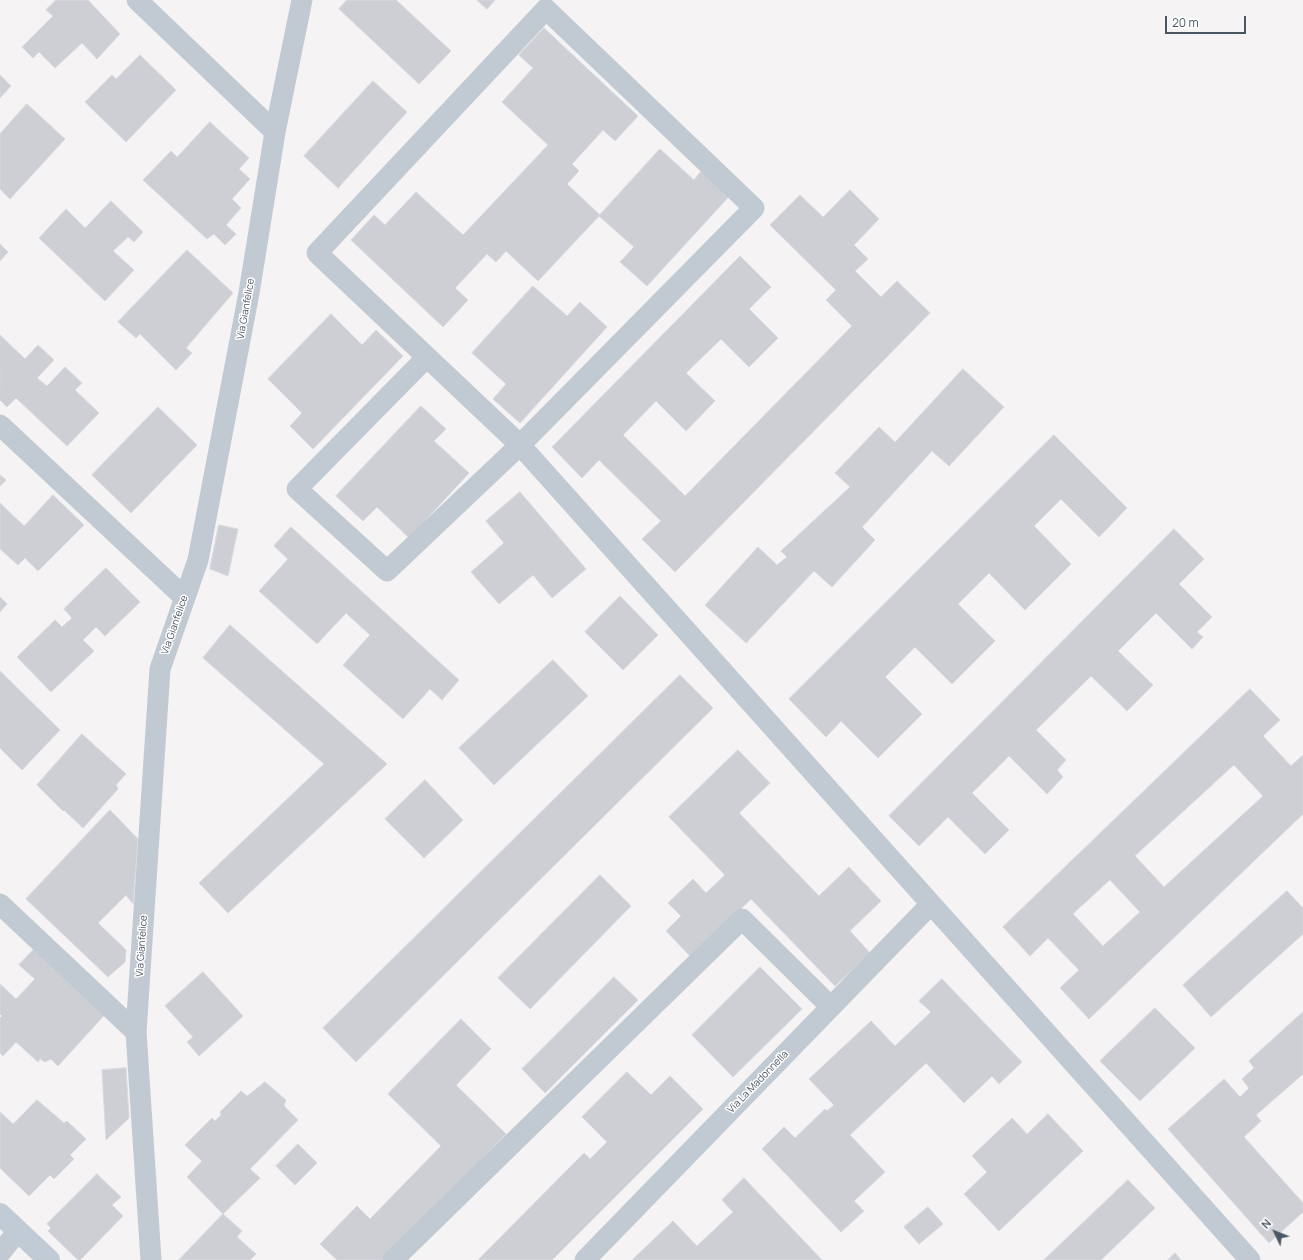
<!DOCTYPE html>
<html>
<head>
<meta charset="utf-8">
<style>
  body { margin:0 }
  #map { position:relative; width:1303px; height:1260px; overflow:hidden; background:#f5f3f3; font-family:Manrope,sans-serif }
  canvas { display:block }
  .north { position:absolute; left:1255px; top:1212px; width:40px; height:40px; -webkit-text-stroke:3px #fff; paint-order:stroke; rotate:313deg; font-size:11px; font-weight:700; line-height:16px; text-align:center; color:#4a5661 }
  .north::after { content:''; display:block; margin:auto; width:14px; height:18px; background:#4a5661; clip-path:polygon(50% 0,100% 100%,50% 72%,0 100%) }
  .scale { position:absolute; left:1165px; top:16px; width:81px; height:18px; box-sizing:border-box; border:2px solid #4a5661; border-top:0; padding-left:5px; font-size:12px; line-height:14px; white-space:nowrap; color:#4a5661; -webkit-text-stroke:3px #fff; paint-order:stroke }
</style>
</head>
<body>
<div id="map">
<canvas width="1303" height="1260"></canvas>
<div class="north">N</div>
<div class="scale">20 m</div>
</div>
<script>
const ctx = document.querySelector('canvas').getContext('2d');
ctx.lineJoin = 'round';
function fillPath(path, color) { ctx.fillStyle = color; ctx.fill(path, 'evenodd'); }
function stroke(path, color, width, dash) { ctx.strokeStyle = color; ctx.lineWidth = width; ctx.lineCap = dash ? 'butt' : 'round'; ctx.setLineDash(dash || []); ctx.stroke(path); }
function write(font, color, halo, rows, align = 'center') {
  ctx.font = font + ' Manrope,sans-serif'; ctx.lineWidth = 3; ctx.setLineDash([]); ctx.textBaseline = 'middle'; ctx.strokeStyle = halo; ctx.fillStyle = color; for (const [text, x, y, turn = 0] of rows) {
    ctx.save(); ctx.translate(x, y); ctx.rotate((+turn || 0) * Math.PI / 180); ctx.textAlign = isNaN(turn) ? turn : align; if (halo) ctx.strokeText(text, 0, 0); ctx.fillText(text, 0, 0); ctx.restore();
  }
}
const building = new Path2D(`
  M 56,0 L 88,0 L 120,34 L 97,59 L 82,43 L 55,68 L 39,52 L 33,58 L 22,47 L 53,16 L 46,10 Z
  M 347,0 L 396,0 L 451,51 L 419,84 L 339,9 Z
  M 477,0 L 495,0 L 487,9 Z
  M 544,28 L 638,116 L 615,141 L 603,130 L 572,164 L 579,171 L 567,184 L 600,215 L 538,281 L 506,251 L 496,262 L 487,254 L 455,288 L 468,300 L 443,327 L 351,240 L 374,215 L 385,225 L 416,192 L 463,235 L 548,145 L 502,102 L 533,68 L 519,55 Z
  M 140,55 L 176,90 L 126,142 L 85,102 L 112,75 L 116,79 Z
  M 0,75 L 11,86 L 0,98 Z
  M 373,81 L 407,112 L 338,188 L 304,156 Z
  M 27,104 L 65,139 L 10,199 L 0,189 L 0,134 Z
  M 210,122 L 249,158 L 239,169 L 250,179 L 232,199 L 241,208 L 226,225 L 236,234 L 225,245 L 214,234 L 207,239 L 143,180 L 171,151 L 177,157 Z
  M 660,149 L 694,180 L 706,165 L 734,191 L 647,286 L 620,262 L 634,247 L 599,216 Z
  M 850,190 L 879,219 L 854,245 L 868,259 L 855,271 L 881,297 L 897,281 L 930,313 L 675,572 L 642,539 L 661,521 L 599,460 L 582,478 L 552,447 L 740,256 L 771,287 L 749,309 L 778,338 L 749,367 L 721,339 L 686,373 L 715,401 L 686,431 L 656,401 L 623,435 L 685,496 L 852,326 L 826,300 L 836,290 L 770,225 L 800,195 L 823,217 Z
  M 111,201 L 143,232 L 134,242 L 128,237 L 113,251 L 134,270 L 105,301 L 39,238 L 66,209 L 85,228 Z
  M 0,244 L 8,252 L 0,261 Z
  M 187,250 L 233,293 L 186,348 L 192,353 L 176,370 L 140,334 L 136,338 L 118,322 Z
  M 533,286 L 567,316 L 580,302 L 607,327 L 520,423 L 493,399 L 506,384 L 472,353 Z
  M 331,314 L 362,345 L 376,330 L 403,356 L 313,449 L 290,426 L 302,413 L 268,379 Z
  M 0,335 L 25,359 L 38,345 L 54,360 L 37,378 L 47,386 L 65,367 L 82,383 L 75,390 L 99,413 L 67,446 L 16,398 L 7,407 L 0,400 Z
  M 963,369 L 1004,407 L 949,466 L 932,451 L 862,527 L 875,540 L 832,587 L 814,571 L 746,643 L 705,605 L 758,547 L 777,565 L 787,557 L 781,551 L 850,487 L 835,473 L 879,427 L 895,442 Z
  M 421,406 L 446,429 L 434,441 L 469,473 L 409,538 L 377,507 L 363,521 L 336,496 Z
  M 158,407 L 197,445 L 131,513 L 92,475 Z
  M 1054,435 L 1127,508 L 1099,537 L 1061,499 L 1034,526 L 1071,564 L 1025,610 L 989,573 L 958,604 L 995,641 L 952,684 L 915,647 L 885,677 L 922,714 L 878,758 L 841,721 L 826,737 L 789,699 Z
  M 0,475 L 6,480 L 0,486 Z
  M 520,492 L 586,569 L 552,598 L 533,575 L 499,604 L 471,572 L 504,543 L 486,521 Z
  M 53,495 L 84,525 L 38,571 L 25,558 L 18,565 L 0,549 L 0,503 L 24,526 Z
  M 219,525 L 238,529 L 228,576 L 210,569 Z
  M 291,527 L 459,680 L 442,700 L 430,689 L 403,719 L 343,665 L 370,635 L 346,613 L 317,644 L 259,591 L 288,559 L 274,546 Z
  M 1174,529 L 1204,559 L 1179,584 L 1212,617 L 1197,632 L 1203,637 L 1192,649 L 1156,613 L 1118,651 L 1153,685 L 1127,711 L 1091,676 L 1036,730 L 1066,760 L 1057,770 L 1063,777 L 1047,794 L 1009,756 L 972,793 L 1009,830 L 985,854 L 948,817 L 919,846 L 889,816 Z
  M 106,568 L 140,602 L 105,636 L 96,627 L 83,640 L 94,651 L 51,692 L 17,657 L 55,620 L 62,627 L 72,618 L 64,609 Z
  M 620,596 L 658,635 L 623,670 L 585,632 Z
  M 0,597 L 7,604 L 0,612 Z
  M 230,625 L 387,764 L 228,913 L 199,883 L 324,764 L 203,658 Z
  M 553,660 L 588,696 L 494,785 L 459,748 Z
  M 0,671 L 60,730 L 22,770 L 0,748 Z
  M 680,675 L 713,708 L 356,1062 L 323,1028 Z
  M 1250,689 L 1280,720 L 1263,736 L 1291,766 L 1303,755 L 1303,814 L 1089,1019 L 1060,988 L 1079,970 L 1048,938 L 1030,956 L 1003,927 ZM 1234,765 L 1263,796 L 1164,887 L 1135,856 ZM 1110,880 L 1140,912 L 1103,946 L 1073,914 Z
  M 82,734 L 126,774 L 116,785 L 118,789 L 83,828 L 64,810 L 63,811 L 37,785 Z
  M 738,750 L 770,783 L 739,813 L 819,896 L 849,867 L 881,901 L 850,931 L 870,953 L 835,986 L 751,899 L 691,957 L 666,931 L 681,916 L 668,903 L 693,879 L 706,893 L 725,875 L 669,817 Z
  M 425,780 L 463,820 L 424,858 L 385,819 Z
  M 110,810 L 138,839 L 133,904 L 126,895 L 98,923 L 126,950 L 125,962 L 108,977 L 26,899 Z
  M 600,875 L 631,906 L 530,1009 L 498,978 Z
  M 1287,891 L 1303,908 L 1303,934 L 1211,1017 L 1183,985 Z
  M 36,947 L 109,1010 L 58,1066 L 51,1059 L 45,1062 L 40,1059 L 38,1062 L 16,1042 L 3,1056 L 0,1053 L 0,1018 L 2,1016 L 0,1014 L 0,984 L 16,999 L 35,979 L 19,965 Z
  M 760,967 L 802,1009 L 733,1077 L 692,1035 Z
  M 203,972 L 243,1016 L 199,1056 L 187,1042 L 193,1037 L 165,1006 Z
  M 614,977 L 638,1000 L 545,1093 L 522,1069 Z
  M 942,979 L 1022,1062 L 999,1084 L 992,1076 L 964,1103 L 926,1063 L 850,1135 L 885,1172 L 854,1201 L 864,1211 L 841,1232 L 762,1149 L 784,1127 L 795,1138 L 825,1109 L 827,1111 L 834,1105 L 809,1079 L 871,1021 L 895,1046 L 931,1012 L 919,1001 Z
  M 1155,1008 L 1195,1048 L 1140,1101 L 1100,1061 Z
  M 1303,1012 L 1303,1074 L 1256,1115 L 1261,1121 L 1244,1137 L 1303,1203 L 1303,1212 L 1269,1243 L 1168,1129 L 1224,1079 L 1240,1097 L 1249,1088 L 1242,1079 L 1254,1068 L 1249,1061 Z
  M 461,1019 L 491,1049 L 456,1085 L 506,1134 L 384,1260 L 337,1260 L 320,1244 L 357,1206 L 370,1219 L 441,1146 L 388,1094 Z
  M 126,1068 L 129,1118 L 106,1140 L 102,1070 Z
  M 627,1072 L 651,1095 L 670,1076 L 703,1109 L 552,1260 L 478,1260 L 584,1153 L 590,1159 L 607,1142 L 582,1117 Z
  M 265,1082 L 286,1100 L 284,1106 L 298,1120 L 250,1169 L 260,1178 L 223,1214 L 187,1177 L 202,1161 L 185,1145 L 212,1118 L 215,1121 L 221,1115 L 220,1112 L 241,1091 L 247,1096 Z
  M 37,1100 L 64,1123 L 67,1121 L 86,1139 L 70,1155 L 74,1159 L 54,1179 L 50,1175 L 29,1196 L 0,1168 L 0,1112 L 13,1124 Z
  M 1048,1114 L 1083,1151 L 999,1231 L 964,1194 L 987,1172 L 972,1156 L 1012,1118 L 1027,1134 Z
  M 298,1144 L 317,1163 L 295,1185 L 276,1166 Z
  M 97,1174 L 121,1197 L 112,1205 L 123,1216 L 80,1260 L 78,1260 L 48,1231 L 51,1228 L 47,1224 Z
  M 744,1178 L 822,1260 L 632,1260 L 673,1221 L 697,1246 L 733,1212 L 722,1200 Z
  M 1128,1180 L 1155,1208 L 1101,1260 L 1044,1260 Z
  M 928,1207 L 943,1224 L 919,1244 L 904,1227 Z
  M 223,1214 L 242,1231 L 237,1237 L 256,1254 L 250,1260 L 179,1260 Z
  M 1175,1253 L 1181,1260 L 1168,1260 Z`);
const street = new Path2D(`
  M 137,0 L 275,132
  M 427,357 L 297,489 L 387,571 L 520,445 L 754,208 L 546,9 L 317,253 L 520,445 L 1250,1260
  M 0,425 L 185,598
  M 0,904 L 136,1032
  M 0,1253 L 18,1231
  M 151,1260 L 136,1032 L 160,669 L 198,560 L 249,293 L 275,132 L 302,0
  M 393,1260 L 742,919 L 831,1007
  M 585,1260 L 931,904`);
const secondary = new Path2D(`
  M 0,1214 L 49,1260`);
const streetNames = [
  ["Via Gianfelice",246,309,-80],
  ["Via Gianfelice",175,625,-71],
  ["Via Gianfelice",142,946,-86],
  ["Via La Madonnella",758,1082,-46]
];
fillPath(building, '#cdcfd5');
stroke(building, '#d7d9de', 1);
stroke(street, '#c1cad2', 21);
stroke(secondary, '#c1cbd6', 22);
write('10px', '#4a5661', '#fff', streetNames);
</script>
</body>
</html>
